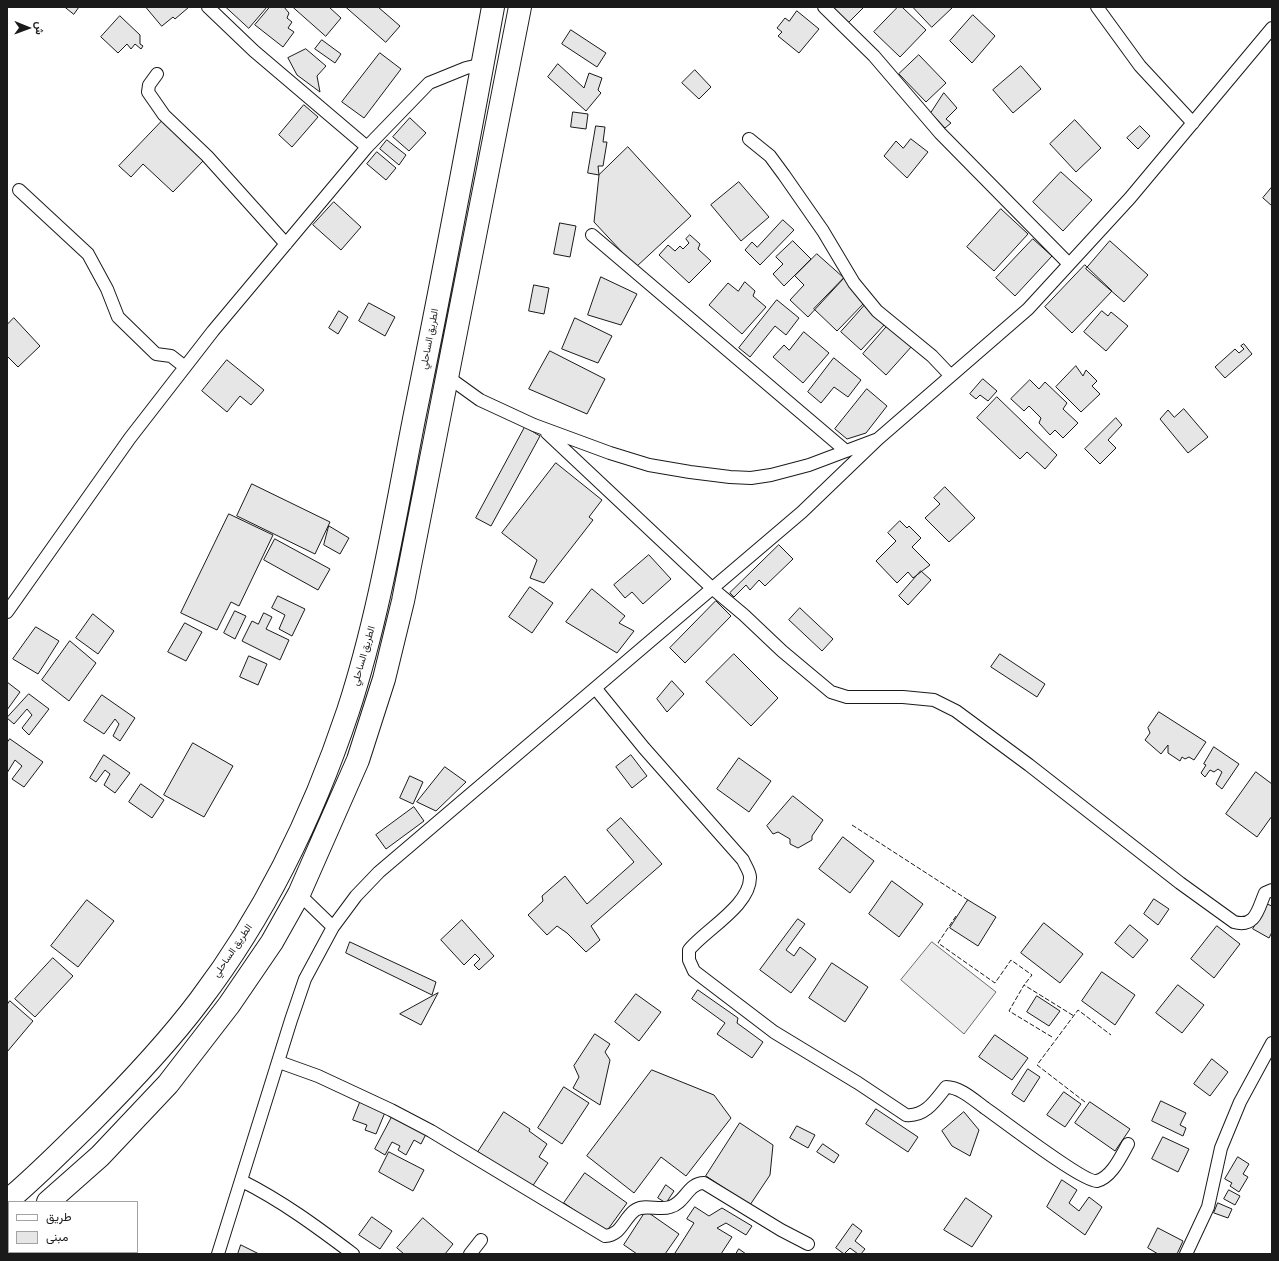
<!DOCTYPE html>
<html>
<head>
<meta charset="utf-8">
<style>
  body { margin:0 }
  #map { position:relative; width:1279px; height:1261px; overflow:hidden; background:#fff; font-family:"Titillium Web",Vazirmatn,sans-serif }
  canvas { display:block }
  .frame { position:absolute; inset:0; border:8px solid #1a1a1a; pointer-events:none }
  .legend { position:absolute; left:8px; top:1201px; width:130px; height:52px; box-sizing:border-box; background:#fff; border:1px solid #a3a3a3; margin:0; padding:5px 7px; list-style:none; font-size:12px; color:#1a1a1a }
  .legend li { display:flex; align-items:center; gap:8px; height:20px }
  .legend b { width:20px; border:1px solid #a3a3a3 }
  .north { position:absolute; left:8px; top:8px; width:40px; height:40px; -webkit-text-stroke:3px #fff; paint-order:stroke; rotate:91deg; font-size:11px; font-weight:700; line-height:16px; text-align:center; color:#1a1a1a }
  .north::after { content:''; display:block; margin:auto; width:14px; height:18px; background:#1a1a1a; clip-path:polygon(50% 0,100% 100%,50% 72%,0 100%) }
</style>
</head>
<body>
<div id="map">
<canvas width="1279" height="1261"></canvas>
<div class="frame"></div>
<ul class="legend">
<li><b style="height:5px;background:#fff"></b>طريق</li>
<li><b style="height:11px;background:#e6e6e6"></b>مبنى</li>
</ul>
<div class="north">ش</div>
</div>
<script>
const ctx = document.querySelector('canvas').getContext('2d');
ctx.lineJoin = 'round';
function fillPath(path, color) { ctx.fillStyle = color; ctx.fill(path, 'evenodd'); }
function stroke(path, color, width, dash) { ctx.strokeStyle = color; ctx.lineWidth = width; ctx.lineCap = dash ? 'butt' : 'round'; ctx.setLineDash(dash || []); ctx.stroke(path); }
function write(font, color, halo, rows, align = 'center') {
  ctx.font = font + ' "Titillium Web",Vazirmatn,sans-serif'; ctx.lineWidth = 3; ctx.setLineDash([]); ctx.textBaseline = 'middle'; ctx.strokeStyle = halo; ctx.fillStyle = color; for (const [text, x, y, turn = 0] of rows) {
    ctx.save(); ctx.translate(x, y); ctx.rotate((+turn || 0) * Math.PI / 180); ctx.textAlign = isNaN(turn) ? turn : align; if (halo) ctx.strokeText(text, 0, 0); ctx.fillText(text, 0, 0); ctx.restore();
  }
}
const built = new Path2D(`
  M 932,942 L 996,992 L 964,1034 L 901,980 Z`);
const building = new Path2D(`
  M 65,7 L 79,7 L 74,14 Z
  M 146,7 L 189,7 L 175,19 L 173,17 L 162,26 Z
  M 226,7 L 267,7 L 249,28 Z
  M 270,7 L 284,7 L 289,13 L 287,18 L 292,22 L 288,28 L 294,32 L 283,47 L 255,25 Z
  M 293,7 L 329,7 L 341,18 L 326,36 Z
  M 346,7 L 378,7 L 400,26 L 386,42 Z
  M 830,7 L 864,7 L 847,24 Z
  M 898,7 L 902,7 L 926,30 L 900,57 L 874,32 Z
  M 913,7 L 953,7 L 932,27 Z
  M 797,11 L 819,29 L 799,53 L 778,36 L 782,32 L 777,28 L 785,18 L 789,21 Z
  M 973,15 L 995,36 L 972,63 L 950,41 Z
  M 120,16 L 140,35 L 140,44 L 143,46 L 141,49 L 135,44 L 131,49 L 127,44 L 118,53 L 101,37 Z
  M 571,30 L 606,53 L 597,67 L 562,44 Z
  M 322,40 L 341,54 L 335,63 L 315,49 Z
  M 306,49 L 326,66 L 317,76 L 320,92 L 297,75 L 288,58 Z
  M 380,53 L 401,69 L 364,118 L 342,102 Z
  M 919,55 L 946,83 L 926,102 L 899,74 Z
  M 558,64 L 584,88 L 589,73 L 602,78 L 598,90 L 601,93 L 586,111 L 548,77 Z
  M 1021,66 L 1041,89 L 1013,113 L 993,90 Z
  M 695,70 L 711,87 L 699,99 L 682,83 Z
  M 944,93 L 957,108 L 946,119 L 951,123 L 945,128 L 931,113 Z
  M 304,105 L 318,117 L 292,147 L 279,135 Z
  M 573,112 L 588,114 L 586,129 L 571,127 Z
  M 410,118 L 426,133 L 409,151 L 393,137 Z
  M 164,119 L 205,159 L 173,192 L 143,164 L 131,177 L 119,166 Z
  M 1075,120 L 1101,148 L 1076,172 L 1050,144 Z
  M 596,126 L 605,127 L 603,142 L 607,142 L 603,166 L 598,166 L 599,175 L 588,173 Z
  M 1140,126 L 1150,136 L 1138,149 L 1127,138 Z
  M 911,139 L 928,152 L 907,178 L 884,156 L 896,141 L 903,148 Z
  M 387,140 L 406,155 L 399,165 L 380,149 Z
  M 628,147 L 691,216 L 636,267 L 594,222 L 599,175 Z
  M 377,152 L 396,168 L 386,180 L 367,164 Z
  M 1061,172 L 1092,200 L 1063,231 L 1033,202 Z
  M 739,182 L 769,217 L 741,241 L 711,205 Z
  M 1272,187 L 1272,206 L 1263,198 Z
  M 334,202 L 361,227 L 341,250 L 313,225 Z
  M 1001,209 L 1028,234 L 994,271 L 967,247 Z
  M 783,220 L 794,230 L 760,265 L 745,250 L 752,242 L 757,247 Z
  M 560,223 L 576,226 L 570,257 L 554,254 Z
  M 690,235 L 700,244 L 698,249 L 711,261 L 689,283 L 659,255 L 668,245 L 675,251 L 680,246 L 683,249 L 689,243 L 686,239 Z
  M 1033,239 L 1052,256 L 1015,296 L 996,278 Z
  M 793,241 L 811,259 L 784,286 L 773,274 L 783,264 L 776,257 Z
  M 1110,241 L 1148,275 L 1124,302 L 1086,269 Z
  M 817,254 L 844,278 L 808,317 L 790,300 L 804,285 L 795,276 Z
  M 1085,265 L 1112,291 L 1072,333 L 1045,307 Z
  M 601,277 L 637,294 L 621,325 L 588,315 Z
  M 844,278 L 867,300 L 837,331 L 814,309 Z
  M 745,282 L 755,291 L 753,296 L 766,307 L 742,334 L 709,305 L 728,283 L 738,291 Z
  M 534,285 L 549,288 L 544,314 L 529,311 Z
  M 777,300 L 799,318 L 786,335 L 775,326 L 750,357 L 739,348 Z
  M 369,303 L 395,317 L 385,336 L 359,321 Z
  M 865,305 L 885,324 L 861,350 L 841,332 Z
  M 339,311 L 348,317 L 338,334 L 329,328 Z
  M 1102,311 L 1108,316 L 1111,312 L 1128,326 L 1106,351 L 1084,332 Z
  M 14,318 L 40,346 L 18,367 L 7,356 L 7,325 Z
  M 575,318 L 612,336 L 598,363 L 562,349 Z
  M 889,324 L 912,346 L 886,375 L 863,354 Z
  M 804,332 L 829,353 L 803,383 L 773,357 L 784,345 L 789,350 Z
  M 1244,344 L 1252,354 L 1225,378 L 1215,367 L 1235,349 L 1239,353 L 1244,349 L 1241,346 Z
  M 550,351 L 605,379 L 587,414 L 529,389 Z
  M 834,358 L 861,380 L 848,397 L 834,387 L 821,403 L 808,392 Z
  M 227,360 L 264,390 L 251,405 L 240,396 L 227,412 L 202,391 Z
  M 1076,366 L 1083,376 L 1086,370 L 1097,381 L 1092,386 L 1100,394 L 1081,412 L 1056,387 Z
  M 983,379 L 997,391 L 988,401 L 980,395 L 976,399 L 970,394 Z
  M 1030,380 L 1039,389 L 1045,382 L 1067,403 L 1063,409 L 1078,423 L 1063,438 L 1055,430 L 1050,435 L 1039,423 L 1041,418 L 1029,406 L 1024,411 L 1011,399 Z
  M 867,389 L 887,406 L 866,433 L 847,439 L 835,429 Z
  M 997,397 L 1057,455 L 1045,469 L 1027,452 L 1020,459 L 977,418 Z
  M 1184,409 L 1208,437 L 1188,453 L 1160,419 L 1168,410 L 1174,417 Z
  M 1116,418 L 1122,425 L 1108,440 L 1116,448 L 1100,464 L 1085,449 Z
  M 525,427 L 540,436 L 491,526 L 476,518 Z
  M 556,463 L 602,500 L 589,517 L 593,520 L 544,583 L 530,578 L 537,560 L 502,533 Z
  M 252,484 L 330,522 L 315,554 L 237,516 Z
  M 945,487 L 975,518 L 949,542 L 925,518 L 940,504 L 934,498 Z
  M 229,514 L 273,535 L 239,606 L 231,602 L 217,630 L 181,613 Z
  M 900,521 L 907,528 L 909,526 L 921,538 L 912,547 L 930,565 L 913,578 L 908,572 L 897,583 L 876,561 L 896,541 L 888,533 Z
  M 329,526 L 349,538 L 340,554 L 324,545 Z
  M 275,539 L 330,569 L 318,590 L 264,560 Z
  M 779,545 L 793,559 L 765,586 L 759,580 L 750,590 L 746,585 L 734,597 L 730,593 Z
  M 649,555 L 671,579 L 643,604 L 632,592 L 625,598 L 614,585 Z
  M 921,571 L 931,580 L 908,605 L 899,596 Z
  M 530,587 L 553,603 L 532,633 L 509,617 Z
  M 592,589 L 625,616 L 619,623 L 634,631 L 617,653 L 566,622 Z
  M 278,596 L 305,609 L 292,636 L 279,629 L 285,615 L 272,608 Z
  M 716,601 L 731,616 L 685,663 L 670,648 Z
  M 800,608 L 833,639 L 822,651 L 789,620 Z
  M 235,611 L 246,616 L 235,639 L 224,633 Z
  M 264,613 L 272,617 L 266,629 L 289,640 L 280,660 L 242,641 L 252,621 L 258,624 Z
  M 93,614 L 114,631 L 98,654 L 76,638 Z
  M 185,623 L 202,632 L 186,661 L 168,652 Z
  M 36,627 L 59,641 L 38,674 L 13,659 Z
  M 70,641 L 96,663 L 69,701 L 42,680 Z
  M 734,654 L 778,698 L 751,726 L 706,682 Z
  M 1000,654 L 1045,684 L 1037,697 L 991,667 Z
  M 249,656 L 267,664 L 258,685 L 240,677 Z
  M 672,681 L 684,694 L 667,712 L 657,699 Z
  M 7,682 L 20,692 L 7,710 Z
  M 29,694 L 49,709 L 29,735 L 22,728 L 32,715 L 27,709 L 14,724 L 7,718 Z
  M 102,695 L 135,718 L 120,741 L 113,736 L 119,724 L 115,719 L 104,734 L 84,721 Z
  M 1159,712 L 1206,742 L 1194,760 L 1189,757 L 1185,759 L 1182,757 L 1180,761 L 1168,753 L 1168,745 L 1161,754 L 1145,740 L 1150,733 L 1148,728 Z
  M 10,739 L 43,762 L 24,787 L 12,779 L 22,766 L 15,760 L 7,773 L 7,743 Z
  M 193,743 L 233,766 L 204,817 L 164,795 Z
  M 1214,747 L 1239,764 L 1222,789 L 1216,784 L 1222,772 L 1218,769 L 1214,772 L 1210,770 L 1205,777 L 1201,773 L 1206,765 L 1204,764 Z
  M 104,755 L 130,773 L 115,793 L 104,785 L 110,774 L 105,770 L 96,782 L 90,778 Z
  M 631,755 L 647,776 L 632,788 L 616,767 Z
  M 739,758 L 771,781 L 749,812 L 717,789 Z
  M 445,767 L 466,782 L 436,811 L 417,802 Z
  M 1256,772 L 1272,784 L 1272,816 L 1257,837 L 1226,814 Z
  M 410,776 L 423,782 L 413,804 L 400,798 Z
  M 141,784 L 164,800 L 152,818 L 129,802 Z
  M 793,796 L 823,820 L 812,836 L 812,840 L 798,848 L 790,844 L 790,839 L 778,832 L 773,834 L 767,826 Z
  M 414,807 L 424,821 L 386,849 L 376,835 Z
  M 621,818 L 662,864 L 591,926 L 600,940 L 586,952 L 567,933 L 557,926 L 547,935 L 528,915 L 543,901 L 542,896 L 565,876 L 587,904 L 634,862 L 607,830 Z
  M 843,837 L 874,861 L 850,893 L 819,869 Z
  M 892,881 L 923,904 L 899,937 L 869,914 Z
  M 1154,899 L 1169,909 L 1158,925 L 1144,914 Z
  M 87,900 L 114,921 L 78,967 L 51,946 Z
  M 968,900 L 996,917 L 978,946 L 950,928 Z
  M 1267,904 L 1272,906 L 1272,932 L 1269,938 L 1253,929 Z
  M 798,919 L 805,924 L 786,950 L 794,956 L 800,947 L 816,959 L 791,993 L 760,970 Z
  M 462,920 L 494,956 L 479,970 L 474,965 L 480,959 L 475,954 L 464,965 L 441,940 Z
  M 1044,923 L 1083,954 L 1060,983 L 1021,953 Z
  M 1130,925 L 1148,940 L 1133,958 L 1115,943 Z
  M 1217,926 L 1240,944 L 1214,978 L 1191,959 Z
  M 350,942 L 436,982 L 432,995 L 346,953 Z
  M 53,958 L 73,976 L 35,1017 L 15,999 Z
  M 832,963 L 868,987 L 845,1022 L 809,998 Z
  M 1102,972 L 1135,995 L 1115,1025 L 1082,1001 Z
  M 1178,985 L 1204,1005 L 1182,1033 L 1156,1013 Z
  M 698,990 L 738,1018 L 737,1023 L 763,1042 L 752,1058 L 717,1034 L 725,1023 L 692,999 Z
  M 438,993 L 421,1025 L 400,1014 Z
  M 636,994 L 661,1012 L 639,1041 L 615,1022 Z
  M 1037,996 L 1060,1011 L 1049,1026 L 1027,1012 Z
  M 10,1001 L 33,1021 L 7,1052 L 7,1005 Z
  M 595,1034 L 610,1044 L 605,1052 L 610,1060 L 600,1105 L 573,1088 L 579,1077 L 574,1066 Z
  M 995,1035 L 1028,1058 L 1012,1080 L 979,1057 Z
  M 1212,1059 L 1228,1072 L 1210,1096 L 1194,1084 Z
  M 1028,1069 L 1040,1077 L 1024,1102 L 1012,1094 Z
  M 652,1070 L 714,1095 L 731,1118 L 686,1176 L 661,1157 L 634,1193 L 587,1156 Z
  M 564,1087 L 589,1103 L 562,1144 L 538,1128 Z
  M 1064,1092 L 1081,1104 L 1065,1127 L 1047,1115 Z
  M 361,1100 L 386,1110 L 376,1134 L 365,1130 L 367,1125 L 353,1120 Z
  M 1161,1101 L 1186,1113 L 1180,1125 L 1186,1128 L 1183,1136 L 1152,1121 Z
  M 1090,1102 L 1130,1129 L 1115,1151 L 1075,1123 Z
  M 876,1109 L 918,1137 L 908,1152 L 866,1124 Z
  M 504,1112 L 530,1129 L 529,1131 L 547,1144 L 539,1157 L 548,1163 L 532,1187 L 478,1152 Z
  M 964,1112 L 979,1130 L 970,1156 L 952,1146 L 942,1131 Z
  M 393,1115 L 426,1134 L 421,1144 L 414,1140 L 406,1155 L 398,1150 L 400,1146 L 392,1142 L 385,1155 L 375,1149 Z
  M 740,1123 L 773,1145 L 770,1175 L 750,1205 L 706,1176 Z
  M 797,1126 L 815,1135 L 808,1148 L 790,1138 Z
  M 1163,1137 L 1189,1149 L 1178,1172 L 1152,1159 Z
  M 823,1144 L 839,1155 L 834,1163 L 817,1152 Z
  M 389,1152 L 424,1170 L 413,1191 L 379,1172 Z
  M 1238,1157 L 1249,1164 L 1243,1174 L 1248,1177 L 1239,1192 L 1230,1186 L 1232,1183 L 1225,1179 Z
  M 585,1173 L 627,1203 L 606,1232 L 564,1203 Z
  M 1062,1180 L 1077,1190 L 1069,1203 L 1079,1211 L 1089,1197 L 1102,1207 L 1085,1235 L 1047,1207 Z
  M 666,1185 L 674,1191 L 666,1203 L 658,1198 Z
  M 1229,1190 L 1240,1196 L 1235,1205 L 1224,1199 Z
  M 966,1198 L 992,1216 L 972,1247 L 944,1230 Z
  M 1218,1203 L 1232,1209 L 1228,1218 L 1214,1213 Z
  M 695,1207 L 709,1216 L 722,1208 L 752,1226 L 746,1235 L 726,1223 L 717,1228 L 732,1237 L 721,1254 L 677,1254 L 675,1253 L 694,1223 L 687,1219 Z
  M 646,1211 L 679,1234 L 665,1254 L 637,1254 L 624,1245 Z
  M 372,1217 L 392,1231 L 380,1249 L 359,1235 Z
  M 423,1218 L 453,1244 L 445,1254 L 404,1254 L 397,1248 Z
  M 853,1224 L 862,1231 L 855,1241 L 865,1249 L 861,1254 L 858,1254 L 850,1248 L 844,1254 L 836,1248 Z
  M 1158,1228 L 1183,1241 L 1177,1254 L 1158,1254 L 1148,1248 Z
  M 241,1245 L 259,1254 L 238,1254 Z
  M 739,1249 L 746,1254 L 736,1254 Z`);
const street = new Path2D(`
  M 208,7 L 254,51 L 367,147
  M 824,7 L 874,56 L 940,133 L 1069,264
  M 1097,7 L 1140,66 L 1193,123
  M 157,74 L 149,85 L 148,92 L 164,115 L 207,156 L 286,244
  M 749,139 L 770,156 L 784,175 L 823,231 L 854,283 L 877,311 L 932,356 L 950,375
  M 19,190 L 88,254 L 107,289 L 118,317 L 156,354 L 171,356 L 185,367
  M 592,235 L 846,451
  M 448,377 L 480,400 L 534,425 L 610,453 L 649,465 L 690,472 L 730,477 L 751,478 L 771,475 L 809,465 L 878,439 L 1028,309 L 1130,198 L 1272,28
  M 547,433 L 713,589 L 744,615 L 782,651 L 831,692 L 847,697 L 903,697 L 934,700 L 956,711 L 1029,765 L 1180,883 L 1234,922 C 1256,928 1258,909 1265,893 L 1272,890
  M 7,612 L 130,438 L 213,331 L 367,147 L 429,83 L 466,68 L 483,64
  M 596,689 L 644,748 L 743,860 C 745,865 750,872 750,877 C 751,905 705,930 689,950 L 689,960 L 694,971 L 774,1032 L 858,1083 L 906,1115 C 925,1117 935,1101 946,1087 C 960,1087 974,1100 985,1108 C 1001,1119 1084,1183 1097,1181 C 1112,1177 1121,1156 1128,1144
  M 299,894 L 333,927
  M 279,1062 L 318,1076 L 391,1110 L 431,1131 L 605,1236 C 621,1235 623,1220 634,1211 C 643,1203 659,1211 670,1207 C 685,1203 688,1183 704,1183 L 781,1230 L 808,1244
  M 242,1181 C 282,1201 317,1227 353,1254
  M 218,1254 L 291,1020 L 305,979 L 333,927 L 356,896 L 379,872 L 802,512 L 878,439
  M 470,1254 L 481,1240
  M 1186,1254 L 1208,1207 L 1221,1148 L 1240,1102 L 1272,1043`);
const highway = new Path2D(`
  M 7,1201 C 36,1177 62,1150 89,1124 C 128,1085 167,1044 200,1000 C 266,913 314,813 348,711 C 379,616 395,516 414,419 C 442,282 468,144 493,7
  M 48,1202 L 100,1156 L 168,1084 L 229,1005 L 272,942 L 299,894 L 358,760 L 384,679 L 403,601 L 520,7
  M 7,1238 L 9,1236`);
const fence = new Path2D(`
  M 852,825 L 968,900 L 967,902
  M 956,916 L 938,943 L 995,983 L 1011,960 L 1032,975 L 1024,985
  M 1052,1037 L 1009,1011 L 1024,985 L 1074,1016
  M 1085,1102 L 1037,1065 L 1078,1010 L 1111,1035`);
const streetNames = [
  ["الطريق الساحلي",430,339,-79],
  ["الطريق الساحلي",364,656,-74],
  ["الطريق الساحلي",233,951,-56]
];
fillPath(built, '#ededed');
stroke(built, '#6a6a6a', 1);
fillPath(building, '#e6e6e6');
stroke(building, '#1a1a1a', 1);
stroke(street, '#1a1a1a', 14);
stroke(highway, '#1a1a1a', 24);
stroke(street, '#fff', 12);
stroke(highway, '#fff', 22);
stroke(fence, '#1a1a1a', 1, [5, 2]);
write('10px', '#1a1a1a', '#fff', streetNames);
</script>
</body>
</html>
